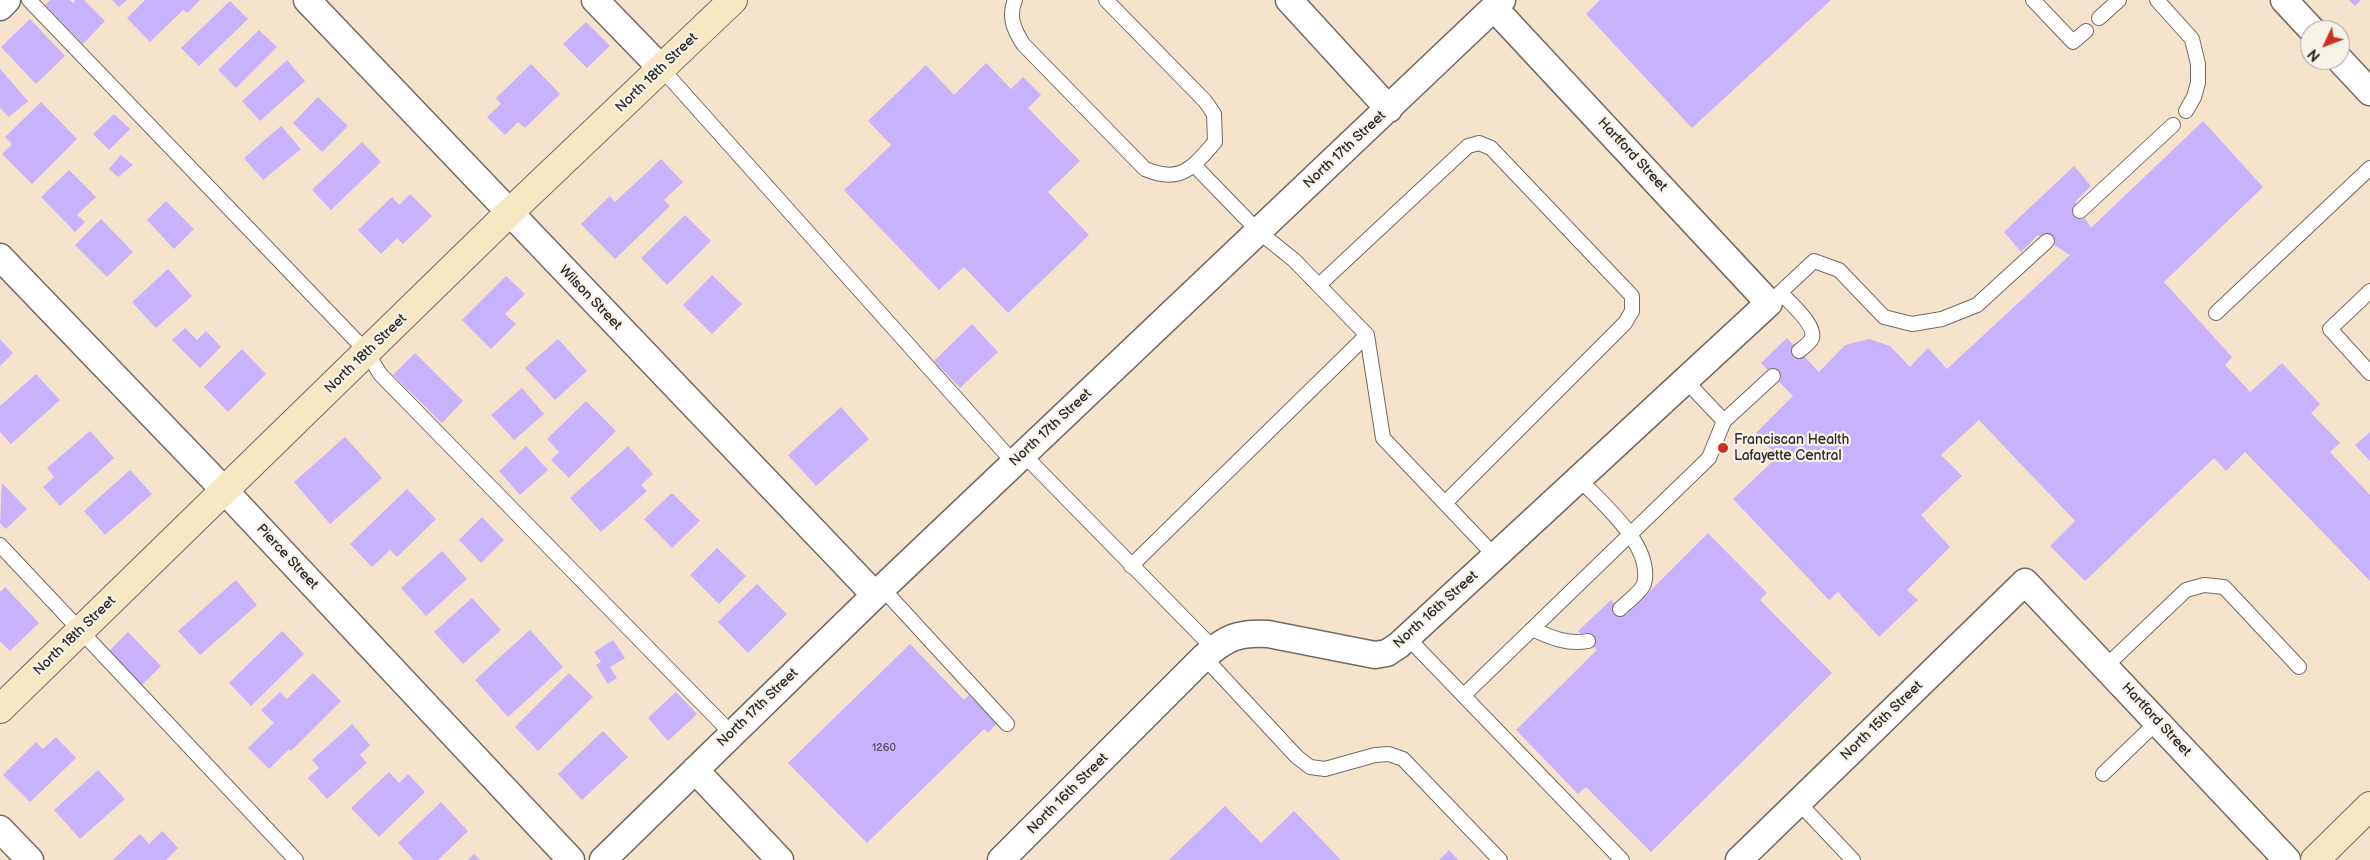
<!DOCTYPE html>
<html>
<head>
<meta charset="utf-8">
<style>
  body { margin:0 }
  #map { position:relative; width:2370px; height:860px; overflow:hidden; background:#f5e3cc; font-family:"Balsamiq Sans",sans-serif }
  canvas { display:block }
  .north { position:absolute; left:2300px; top:20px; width:50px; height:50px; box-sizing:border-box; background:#f7f3e8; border:1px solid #a5a39c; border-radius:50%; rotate:227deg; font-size:14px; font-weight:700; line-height:20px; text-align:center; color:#2b2b2b }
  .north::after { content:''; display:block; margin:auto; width:18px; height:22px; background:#c8321e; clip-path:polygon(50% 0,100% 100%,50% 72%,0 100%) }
</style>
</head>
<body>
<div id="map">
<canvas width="2370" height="860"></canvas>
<div class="north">N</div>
</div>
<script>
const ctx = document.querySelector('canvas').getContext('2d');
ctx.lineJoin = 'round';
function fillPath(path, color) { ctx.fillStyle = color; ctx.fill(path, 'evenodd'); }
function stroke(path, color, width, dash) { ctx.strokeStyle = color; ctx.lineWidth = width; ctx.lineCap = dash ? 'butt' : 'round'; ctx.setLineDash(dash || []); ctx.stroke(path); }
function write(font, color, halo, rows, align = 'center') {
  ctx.font = font + ' "Balsamiq Sans",sans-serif'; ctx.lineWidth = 4.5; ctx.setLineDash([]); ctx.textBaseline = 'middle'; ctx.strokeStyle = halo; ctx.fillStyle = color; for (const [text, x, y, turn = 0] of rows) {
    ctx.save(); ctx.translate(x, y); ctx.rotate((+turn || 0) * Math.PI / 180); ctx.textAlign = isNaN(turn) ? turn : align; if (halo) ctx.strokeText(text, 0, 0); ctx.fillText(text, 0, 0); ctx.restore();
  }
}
const building = new Path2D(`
  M 50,0 L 70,0 L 73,3 L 75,0 L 84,0 L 105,21 L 83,44 L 45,5 Z
  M 112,0 L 127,0 L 119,7 Z
  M 145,0 L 200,0 L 187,13 L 183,10 L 150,42 L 127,18 Z
  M 1600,0 L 1831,0 L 1692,128 L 1586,14 Z
  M 2349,0 L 2361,0 L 2355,6 Z
  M 230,1 L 248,19 L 199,66 L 181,48 Z
  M 30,19 L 65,56 L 36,84 L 1,47 Z
  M 586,22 L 610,46 L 587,68 L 563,44 Z
  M 259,30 L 277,47 L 236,88 L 218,70 Z
  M 287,60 L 305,81 L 260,121 L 242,101 Z
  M 986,63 L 1011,89 L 1023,77 L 1041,95 L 1028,108 L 1080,161 L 1048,192 L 1089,235 L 1008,313 L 964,267 L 939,290 L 844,190 L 891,145 L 868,121 L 926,65 L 954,95 Z
  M 531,64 L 560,94 L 525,128 L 518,122 L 505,135 L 487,117 L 501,104 L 496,98 Z
  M 0,69 L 28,101 L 9,117 L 0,108 Z
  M 318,97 L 348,126 L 322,152 L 293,123 Z
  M 41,102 L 77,139 L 32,184 L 2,154 L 12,144 L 5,137 Z
  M 114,114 L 130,129 L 109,150 L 93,134 Z
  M 2203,121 L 2263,187 L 2164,282 L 2232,357 L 2225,365 L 2250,392 L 2282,363 L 2320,404 L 2311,413 L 2340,443 L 2330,452 L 2370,495 L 2370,581 L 2245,452 L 2226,471 L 2214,458 L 2085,581 L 2050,546 L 2075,521 L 1979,420 L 1941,455 L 1962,476 L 1921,515 L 1950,547 L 1907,590 L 1918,600 L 1879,637 L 1838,592 L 1829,600 L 1733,499 L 1778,456 L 1755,434 L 1793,396 L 1761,363 L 1787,338 L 1819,372 L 1845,345 L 1869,339 L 1890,346 L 1910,367 L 1928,348 L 1947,369 L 2070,255 L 2038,235 L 2021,252 L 2004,232 L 2074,166 L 2091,186 L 2075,202 L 2091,228 Z
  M 281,126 L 301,149 L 263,180 L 244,158 Z
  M 362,142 L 381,162 L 331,210 L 312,190 Z
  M 121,155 L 133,165 L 118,177 L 109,169 Z
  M 661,159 L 683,182 L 664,200 L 670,206 L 615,259 L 581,224 L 610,196 L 615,202 Z
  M 69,170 L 96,197 L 77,215 L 85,222 L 75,232 L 41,197 Z
  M 410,194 L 432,216 L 403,244 L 397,238 L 381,254 L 358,230 L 392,197 L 399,205 Z
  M 166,201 L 194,229 L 174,249 L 147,220 Z
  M 685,215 L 711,241 L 667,285 L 641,258 Z
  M 101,219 L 133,252 L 107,277 L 75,245 Z
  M 168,269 L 192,296 L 156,328 L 132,302 Z
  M 712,275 L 742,304 L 712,334 L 683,305 Z
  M 506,276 L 525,294 L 505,314 L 516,324 L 491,349 L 462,320 Z
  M 972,324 L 998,352 L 960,388 L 934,361 Z
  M 185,328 L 197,340 L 206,331 L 221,347 L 200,368 L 172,340 Z
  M 0,339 L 13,353 L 0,366 Z
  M 558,339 L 587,371 L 555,400 L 525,368 Z
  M 242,349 L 266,374 L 228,412 L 204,387 Z
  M 415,353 L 463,401 L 442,423 L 393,375 Z
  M 36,374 L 60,400 L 11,444 L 0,432 L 0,406 Z
  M 522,388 L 544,414 L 514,440 L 491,415 Z
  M 586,401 L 616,431 L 569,478 L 551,460 L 559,452 L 547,439 Z
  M 841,407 L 869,439 L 816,486 L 788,455 Z
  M 90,431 L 114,458 L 60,506 L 43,487 L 54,477 L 47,468 Z
  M 2370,432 L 2370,461 L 2355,445 Z
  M 345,437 L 382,478 L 330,524 L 294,482 Z
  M 526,446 L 548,470 L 520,495 L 499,471 Z
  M 628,446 L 653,474 L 641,485 L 647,491 L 601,532 L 570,498 Z
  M 130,470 L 152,494 L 105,535 L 84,511 Z
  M 2,483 L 27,509 L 6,529 L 0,523 Z
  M 407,489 L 436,519 L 397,557 L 390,550 L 372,567 L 350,544 Z
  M 672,493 L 700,521 L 672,548 L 644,519 Z
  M 482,517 L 504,540 L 481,563 L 459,540 Z
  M 1708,533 L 1767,593 L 1760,600 L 1832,673 L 1651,852 L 1586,787 L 1578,794 L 1516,730 L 1597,650 L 1578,631 L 1611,600 L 1626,615 Z
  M 717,548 L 746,576 L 719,604 L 690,575 Z
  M 442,551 L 467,579 L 426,616 L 401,588 Z
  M 236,580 L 257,605 L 200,655 L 178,631 Z
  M 757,584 L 787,614 L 748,653 L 718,622 Z
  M 5,587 L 39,623 L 10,651 L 0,641 L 0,592 Z
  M 472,598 L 501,630 L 463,664 L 434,632 Z
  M 530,630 L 563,667 L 508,717 L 475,680 Z
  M 282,631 L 304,654 L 251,706 L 229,683 Z
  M 128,632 L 161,666 L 141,686 L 108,652 Z
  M 613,640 L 625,658 L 610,667 L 617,678 L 608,684 L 596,665 L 601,662 L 594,652 Z
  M 910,644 L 964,700 L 969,695 L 997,723 L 988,733 L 984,729 L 867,843 L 788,763 Z
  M 313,673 L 341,701 L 291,751 L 289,749 L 269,769 L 248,748 L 274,723 L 261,710 L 280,692 L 287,699 Z
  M 569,673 L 593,697 L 538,751 L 515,727 Z
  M 676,692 L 697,714 L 668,741 L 648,718 Z
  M 352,724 L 370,745 L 360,755 L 367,763 L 327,799 L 308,778 L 319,768 L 312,760 Z
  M 603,731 L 628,757 L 582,800 L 558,774 Z
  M 56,737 L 76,758 L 30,802 L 3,775 L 36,742 L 43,749 Z
  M 98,770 L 125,799 L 80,839 L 54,810 Z
  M 389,772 L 399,783 L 408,774 L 425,792 L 379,837 L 351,808 Z
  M 441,802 L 468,831 L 438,860 L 414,860 L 398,843 Z
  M 1225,806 L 1261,843 L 1294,811 L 1341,860 L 1169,860 Z
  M 162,831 L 178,848 L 166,860 L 113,860 L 140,834 L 149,844 Z
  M 1449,850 L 1458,860 L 1439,860 Z
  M 474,854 L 480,860 L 468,860 Z`);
const lane = new Path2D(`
  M 29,0 L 367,352 L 380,374 L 732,734
  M 1015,0 C 1008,16 1014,30 1023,44 L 1145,169 C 1181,184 1192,168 1215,142 L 1214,114 L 1205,101 L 1106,0
  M 2033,0 L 2073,42 L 2086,31
  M 2157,0 L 2192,39 L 2198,64 L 2198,83 L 2194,97 L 2186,111
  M 2099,18 L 2119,0
  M 662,69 L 1014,463
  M 1194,165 L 1259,232 L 1294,260 L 1367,335 L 1383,438 L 1495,556
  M 2080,211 L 2173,125
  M 1319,285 L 1468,146 L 1479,143 L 1491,148 L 1632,296 L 1632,311 L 1625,323 L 1445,503
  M 2370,291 L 2330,329 L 2370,373
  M 1781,293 C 1789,302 1819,327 1811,340 C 1808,344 1803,348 1799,351
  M 1769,303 L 1814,261 L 1839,270 L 1884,317 L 1912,324 L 1942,319 L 1977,305 L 2047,241
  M 2216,313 L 2370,168
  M 1685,380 L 1724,421
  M 1024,455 L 1214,649
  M 1579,479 C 1602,503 1654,546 1644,584 C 1641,592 1627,602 1620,609
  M 0,545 L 296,860
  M 1131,566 L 1367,335
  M 882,588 L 1007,724
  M 1532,629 C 1550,637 1567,645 1588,641
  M 1407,637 L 1622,860
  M 1204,657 L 1297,757 L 1310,767 L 1325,769 L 1375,755 L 1389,754 L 1403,759 L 1500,860
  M 2106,666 L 2186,590 L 2204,585 L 2224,587 L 2299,667
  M 1464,695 L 1709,458 L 1724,421 L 1773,376
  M 2103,774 L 2157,722
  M 1798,802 L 1853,860`);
const street = new Path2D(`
  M 307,0 L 875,595
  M 595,0 L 662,69
  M 1289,0 L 1389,109
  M 2284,0 L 2312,30
  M 0,7 L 7,0
  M 2340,60 L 2370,92
  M 0,257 L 225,491 L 571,860
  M 695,770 L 780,860
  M 0,829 L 30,860
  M 603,860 L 875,595 L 1502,0
  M 1001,860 L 1204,657 C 1226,638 1238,632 1268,634 L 1375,655 L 1387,653 L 1399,645 L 1769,303 L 1494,8
  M 1739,860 L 2025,582 L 2287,860`);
const secondary = new Path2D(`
  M 0,709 L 509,213 L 733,0
  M 2315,860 L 2370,806`);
const markers = [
  [1723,448,6,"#c8321e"]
];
const numberNames = [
  ["1260",884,748]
];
const streetNames = [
  ["North 18th Street",657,73,-44],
  ["North 17th Street",1345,150,-43],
  ["Hartford Street",1632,155,47],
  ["Wilson Street",590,298,46],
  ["North 18th Street",366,354,-44],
  ["North 17th Street",1051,428,-43],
  ["Pierce Street",287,557,47],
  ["North 16th Street",1436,610,-42],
  ["North 18th Street",75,636,-44],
  ["North 17th Street",758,708,-44],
  ["Hartford Street",2156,720,47],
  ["North 15th Street",1882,721,-44],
  ["North 16th Street",1068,794,-45]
];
const poiNames = [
  ["Franciscan Health",1734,440],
  ["Lafayette Central",1734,456]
];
fillPath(building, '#c9b2fd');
stroke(lane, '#726b63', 16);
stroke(street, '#726b63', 29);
stroke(secondary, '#726b63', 30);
stroke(lane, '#fff', 14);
stroke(street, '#fff', 26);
stroke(secondary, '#f7e8c3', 28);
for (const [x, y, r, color] of markers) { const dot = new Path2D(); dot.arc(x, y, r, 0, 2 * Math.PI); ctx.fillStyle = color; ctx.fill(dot); stroke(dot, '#f7f3e8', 2); }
write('11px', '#524d60', null, numberNames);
write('14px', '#2b2b2b', '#f7f3e8', streetNames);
write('14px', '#2b2b2b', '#f7f3e8', poiNames, 'left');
</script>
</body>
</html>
